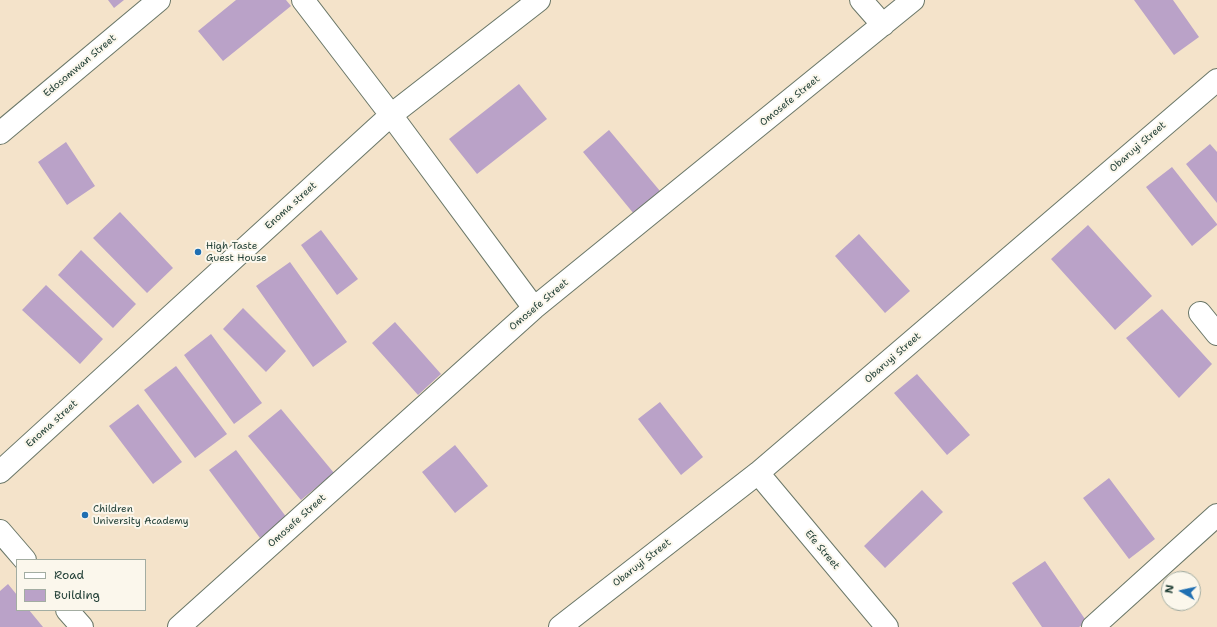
<!DOCTYPE html>
<html>
<head>
<meta charset="utf-8">
<style>
  body { margin:0 }
  #map { position:relative; width:1217px; height:627px; overflow:hidden; background:#f4e3ca; font-family:"Shantell Sans",sans-serif }
  canvas { display:block }
  .legend { position:absolute; left:16px; top:559px; width:130px; height:52px; box-sizing:border-box; background:#fbf7ec; border:1px solid #a3ada2; margin:0; padding:5px 7px; list-style:none; font-size:12px; color:#1f3d34 }
  .legend li { display:flex; align-items:center; gap:8px; height:20px }
  .legend b { width:20px; border:1px solid #a3ada2 }
  .north { position:absolute; left:1161px; top:571px; width:40px; height:40px; box-sizing:border-box; background:#fbf7ec; border:1px solid #a3ada2; border-radius:50%; rotate:279deg; font-size:11px; font-weight:700; line-height:16px; text-align:center; color:#1f3d34 }
  .north::after { content:''; display:block; margin:auto; width:14px; height:18px; background:#1f6fb2; clip-path:polygon(50% 0,100% 100%,50% 72%,0 100%) }
</style>
</head>
<body>
<div id="map">
<canvas width="1217" height="627"></canvas>
<ul class="legend">
<li><b style="height:5px;background:#fff"></b>Road</li>
<li><b style="height:11px;background:#baa2c8"></b>Building</li>
</ul>
<div class="north">N</div>
</div>
<script>
const ctx = document.querySelector('canvas').getContext('2d');
ctx.lineJoin = 'round';
function fillPath(path, color) { ctx.fillStyle = color; ctx.fill(path, 'evenodd'); }
function stroke(path, color, width, dash) { ctx.strokeStyle = color; ctx.lineWidth = width; ctx.lineCap = dash ? 'butt' : 'round'; ctx.setLineDash(dash || []); ctx.stroke(path); }
function write(font, color, halo, rows, align = 'center') {
  ctx.font = font + ' "Shantell Sans",sans-serif'; ctx.lineWidth = 4; ctx.setLineDash([]); ctx.textBaseline = 'middle'; ctx.strokeStyle = halo; ctx.fillStyle = color; for (const [text, x, y, turn = 0] of rows) {
    ctx.save(); ctx.translate(x, y); ctx.rotate((+turn || 0) * Math.PI / 180); ctx.textAlign = isNaN(turn) ? turn : align; if (halo) ctx.strokeText(text, 0, 0); ctx.fillText(text, 0, 0); ctx.restore();
  }
}
const building = new Path2D(`
  M 108,0 L 124,0 L 114,8 Z
  M 236,0 L 286,0 L 291,6 L 223,61 L 198,31 Z
  M 1134,0 L 1173,0 L 1199,37 L 1174,55 Z
  M 519,84 L 547,119 L 477,174 L 449,139 Z
  M 609,130 L 660,191 L 634,214 L 583,152 Z
  M 66,142 L 95,186 L 67,205 L 38,162 Z
  M 1210,144 L 1217,152 L 1217,203 L 1186,164 Z
  M 1172,167 L 1217,224 L 1217,225 L 1192,246 L 1146,187 Z
  M 120,212 L 173,268 L 147,293 L 93,238 Z
  M 1088,225 L 1152,296 L 1115,330 L 1051,259 Z
  M 321,230 L 358,279 L 337,295 L 301,245 Z
  M 859,234 L 910,291 L 885,313 L 835,256 Z
  M 81,250 L 136,304 L 113,328 L 58,275 Z
  M 290,262 L 347,342 L 313,367 L 256,286 Z
  M 46,285 L 103,339 L 80,364 L 22,310 Z
  M 243,308 L 286,351 L 266,372 L 223,329 Z
  M 1162,309 L 1212,364 L 1179,398 L 1126,338 Z
  M 395,322 L 441,374 L 418,395 L 372,343 Z
  M 211,334 L 262,403 L 234,424 L 184,355 Z
  M 176,366 L 227,434 L 195,458 L 144,390 Z
  M 917,374 L 970,435 L 947,455 L 894,393 Z
  M 660,402 L 703,457 L 681,475 L 638,419 Z
  M 138,404 L 182,462 L 153,484 L 109,426 Z
  M 281,409 L 334,473 L 301,500 L 248,436 Z
  M 455,445 L 488,486 L 455,513 L 422,472 Z
  M 236,450 L 287,518 L 260,538 L 209,470 Z
  M 1109,478 L 1155,539 L 1129,559 L 1083,498 Z
  M 922,490 L 943,512 L 885,568 L 864,546 Z
  M 1045,561 L 1087,622 L 1079,627 L 1042,627 L 1012,583 Z
  M 8,584 L 17,595 L 17,610 L 29,610 L 43,627 L 0,627 L 0,591 Z`);
const minor = new Path2D(`
  M 303,0 L 391,115 L 534,308
  M 861,0 L 883,25
  M 0,133 L 159,0
  M 1200,313 L 1217,334
  M 0,472 L 391,115 L 539,0
  M 758,473 L 887,627
  M 179,627 L 534,308 L 913,0
  M 560,627 L 758,473 L 1217,80
  M 1093,627 L 1217,515`);
const tertiary = new Path2D(`
  M 0,531 L 25,560
  M 67,610 L 82,627`);
const markers = [
  [198,252,4,"#1f6fb2"],
  [85,515,4,"#1f6fb2"]
];
const streetNames = [
  ["Edosomwan Street",80,66,-40],
  ["Omosefe Street",790,101,-39],
  ["Obaruyi Street",1138,147,-41],
  ["Enoma street",291,206,-42],
  ["Omosefe Street",539,305,-40],
  ["Obaruyi Street",893,358,-41],
  ["Enoma street",52,424,-42],
  ["Omosefe Street",297,521,-42],
  ["Efe Street",822,550,50],
  ["Obaruyi Street",642,563,-38]
];
const poiNames = [
  ["High Taste",206,246],
  ["Guest House",206,258],
  ["Children",93,509],
  ["University Academy",93,521]
];
fillPath(building, '#baa2c8');
stroke(minor, '#6a7768', 24);
stroke(tertiary, '#6a7768', 24);
stroke(minor, '#fff', 22);
stroke(tertiary, '#fff', 22);
for (const [x, y, r, color] of markers) { const dot = new Path2D(); dot.arc(x, y, r, 0, 2 * Math.PI); ctx.fillStyle = color; ctx.fill(dot); stroke(dot, '#fbf7ec', 1.5); }
write('10px', '#1f3d34', '#fbf7ec', streetNames);
write('10px', '#1f3d34', '#fbf7ec', poiNames, 'left');
</script>
</body>
</html>
